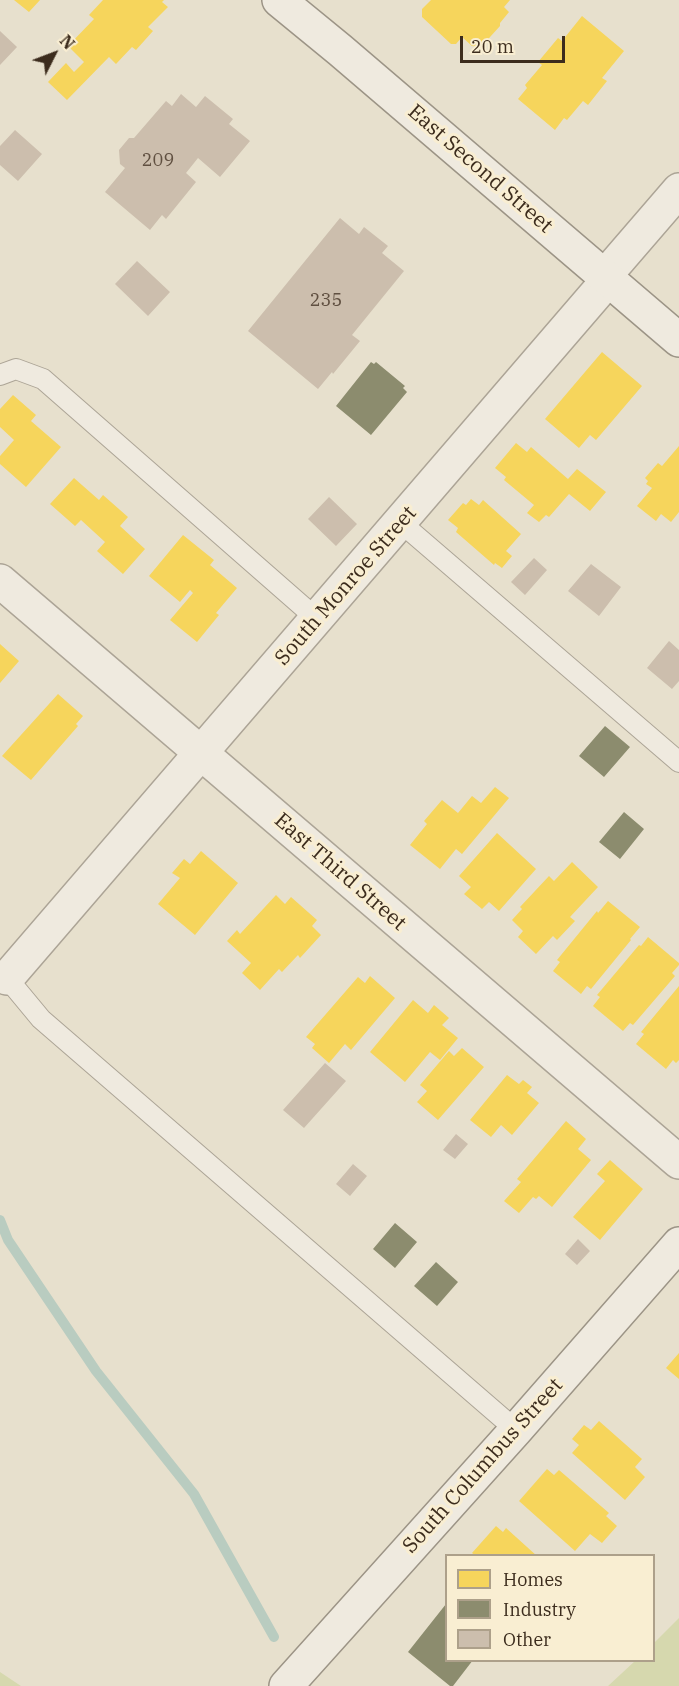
<!DOCTYPE html>
<html>
<head>
<meta charset="utf-8">
<style>
  body { margin:0 }
  #map { position:relative; width:679px; height:1686px; overflow:hidden; background:#e7e0cd; font-family:"IBM Plex Serif",serif }
  canvas { display:block }
  .legend { position:absolute; left:445px; top:1554px; width:210px; height:108px; box-sizing:border-box; background:#f9eed2; border:2px solid #ada08a; margin:0; padding:8px 10px; list-style:none; font-size:18px; color:#3c2c1d }
  .legend li { display:flex; align-items:center; gap:12px; height:30px }
  .legend b { width:30px; border:2px solid #ada08a }
  .north { position:absolute; left:24px; top:24px; width:60px; height:60px; -webkit-text-stroke:4px #f9eed2; paint-order:stroke; rotate:48deg; font-size:16px; font-weight:700; line-height:24px; text-align:center; color:#3c2c1d }
  .north::after { content:''; display:block; margin:auto; width:21px; height:27px; background:#3c2c1d; clip-path:polygon(50% 0,100% 100%,50% 72%,0 100%) }
  .scale { position:absolute; left:460px; top:36px; width:105px; height:27px; box-sizing:border-box; border:3px solid #3c2c1d; border-top:0; padding-left:8px; font-size:18px; line-height:21px; white-space:nowrap; color:#3c2c1d; -webkit-text-stroke:4px #f9eed2; paint-order:stroke }
</style>
</head>
<body>
<div id="map">
<canvas width="679" height="1686"></canvas>
<ul class="legend">
<li><b style="height:16px;background:#f6d55c"></b>Homes</li>
<li><b style="height:16px;background:#8c8c6e"></b>Industry</li>
<li><b style="height:16px;background:#ccbead"></b>Other</li>
</ul>
<div class="north">N</div>
<div class="scale">20 m</div>
</div>
<script>
const ctx = document.querySelector('canvas').getContext('2d');
ctx.lineJoin = 'round';
function fillPath(path, color) { ctx.fillStyle = color; ctx.fill(path, 'evenodd'); }
function stroke(path, color, width, dash) { ctx.strokeStyle = color; ctx.lineWidth = width; ctx.lineCap = dash ? 'butt' : 'round'; ctx.setLineDash(dash || []); ctx.stroke(path); }
function write(font, color, halo, rows, align = 'center') {
  ctx.font = font + ' "IBM Plex Serif",serif'; ctx.lineWidth = 6; ctx.setLineDash([]); ctx.textBaseline = 'middle'; ctx.strokeStyle = halo; ctx.fillStyle = color; for (const [text, x, y, turn = 0] of rows) {
    ctx.save(); ctx.translate(x, y); ctx.rotate((+turn || 0) * Math.PI / 180); ctx.textAlign = isNaN(turn) ? turn : align; if (halo) ctx.strokeText(text, 0, 0); ctx.fillText(text, 0, 0); ctx.restore();
  }
}
const green = new Path2D(`
  M 679,1618 L 679,1686 L 608,1686 L 635,1661 L 654,1660 L 654,1643 Z
  M 0,1672 L 21,1686 L 0,1686 Z`);
const homes = new Path2D(`
  M 14,0 L 40,0 L 29,12 Z
  M 103,0 L 164,0 L 162,2 L 168,7 L 148,27 L 153,31 L 136,50 L 132,47 L 116,64 L 109,57 L 67,100 L 48,82 L 66,63 L 74,72 L 84,62 L 68,46 L 94,19 L 89,15 Z
  M 431,0 L 510,0 L 504,7 L 509,12 L 500,23 L 500,26 L 481,47 L 472,46 L 462,37 L 456,44 L 451,44 L 422,17 L 422,9 Z
  M 582,16 L 624,51 L 602,78 L 607,81 L 588,105 L 583,101 L 567,120 L 564,118 L 555,130 L 518,99 L 527,88 L 525,85 L 542,65 L 538,62 L 558,38 L 562,41 Z
  M 602,352 L 642,386 L 596,440 L 590,435 L 579,448 L 545,419 Z
  M 13,395 L 36,415 L 31,421 L 61,447 L 26,487 L 0,464 L 0,456 L 14,440 L 0,427 L 0,409 Z
  M 516,443 L 527,452 L 531,447 L 568,479 L 577,469 L 606,492 L 590,511 L 569,494 L 549,517 L 546,515 L 539,522 L 527,513 L 534,505 L 504,480 L 506,477 L 495,468 Z
  M 679,446 L 679,512 L 671,522 L 661,514 L 656,521 L 637,506 L 652,488 L 646,484 L 648,481 L 645,478 L 658,463 L 662,466 Z
  M 74,478 L 99,500 L 103,495 L 128,517 L 120,526 L 145,549 L 123,574 L 97,551 L 105,542 L 81,520 L 75,526 L 50,504 Z
  M 471,499 L 479,505 L 483,500 L 521,534 L 506,551 L 512,556 L 502,568 L 495,563 L 494,565 L 456,532 L 458,528 L 448,520 L 463,503 L 466,505 Z
  M 183,535 L 214,560 L 210,565 L 237,588 L 216,613 L 219,615 L 197,642 L 170,620 L 193,593 L 190,590 L 180,602 L 149,576 Z
  M 0,644 L 19,661 L 0,683 Z
  M 58,694 L 83,716 L 76,724 L 78,726 L 31,780 L 2,756 Z
  M 495,787 L 509,798 L 462,854 L 456,849 L 440,869 L 410,845 L 427,824 L 424,821 L 442,800 L 458,813 L 472,796 L 481,803 Z
  M 497,833 L 536,869 L 499,911 L 489,902 L 482,909 L 464,894 L 471,887 L 459,876 Z
  M 201,851 L 238,883 L 195,935 L 158,904 L 180,878 L 172,873 L 184,859 L 190,864 Z
  M 572,862 L 598,887 L 570,917 L 575,921 L 557,940 L 553,936 L 536,954 L 518,937 L 523,931 L 512,920 L 522,909 L 520,907 L 549,876 L 554,881 Z
  M 276,895 L 285,904 L 291,897 L 317,920 L 312,926 L 321,935 L 300,958 L 298,955 L 282,972 L 279,969 L 260,990 L 242,973 L 251,963 L 227,941 L 237,930 L 240,934 Z
  M 608,901 L 640,927 L 630,939 L 631,940 L 591,989 L 587,986 L 581,994 L 553,971 L 560,962 L 557,960 L 597,911 L 598,913 Z
  M 648,937 L 679,963 L 679,965 L 672,973 L 675,976 L 633,1025 L 630,1023 L 623,1031 L 593,1006 L 600,997 L 597,995 L 639,945 L 641,946 Z
  M 370,976 L 395,998 L 351,1050 L 345,1044 L 329,1063 L 312,1048 L 315,1044 L 306,1037 L 358,977 L 365,983 Z
  M 679,986 L 679,1060 L 676,1063 L 673,1060 L 666,1069 L 636,1044 L 644,1034 L 641,1032 Z
  M 413,1000 L 428,1013 L 434,1005 L 449,1018 L 442,1025 L 458,1038 L 440,1060 L 430,1052 L 405,1082 L 370,1052 Z
  M 462,1048 L 484,1067 L 438,1120 L 417,1102 L 427,1091 L 420,1085 L 449,1051 L 454,1056 Z
  M 507,1075 L 519,1084 L 523,1080 L 532,1087 L 527,1093 L 539,1103 L 512,1135 L 501,1125 L 491,1137 L 470,1120 Z
  M 566,1121 L 586,1139 L 578,1149 L 591,1160 L 552,1207 L 539,1196 L 536,1199 L 533,1197 L 519,1213 L 504,1201 L 521,1182 L 517,1179 Z
  M 610,1160 L 643,1189 L 600,1240 L 573,1217 L 605,1181 L 597,1174 Z
  M 679,1353 L 679,1379 L 666,1368 Z
  M 599,1421 L 642,1459 L 635,1467 L 645,1477 L 625,1500 L 572,1453 L 579,1445 L 572,1439 L 584,1425 L 591,1430 Z
  M 547,1469 L 554,1475 L 559,1470 L 609,1513 L 606,1516 L 617,1526 L 602,1543 L 590,1534 L 575,1551 L 519,1501 Z
  M 496,1526 L 503,1532 L 506,1528 L 537,1556 L 476,1556 L 472,1553 Z`);
const industry = new Path2D(`
  M 371,362 L 374,364 L 376,362 L 405,386 L 403,388 L 407,392 L 371,435 L 336,406 Z
  M 605,726 L 630,747 L 604,777 L 579,756 Z
  M 624,812 L 644,829 L 620,859 L 599,842 Z
  M 395,1223 L 417,1242 L 395,1268 L 373,1249 Z
  M 436,1262 L 458,1282 L 437,1306 L 414,1286 Z
  M 446,1604 L 446,1660 L 473,1660 L 453,1686 L 450,1686 L 408,1652 Z`);
const stream = new Path2D(`
  M 0,1220 L 8,1240 L 96,1371 L 194,1494 L 274,1637`);
const building = new Path2D(`
  M 0,31 L 17,47 L 0,65 Z
  M 181,94 L 196,107 L 205,96 L 233,119 L 229,124 L 250,141 L 220,177 L 198,158 L 186,173 L 196,182 L 166,219 L 162,215 L 150,230 L 105,192 L 125,168 L 120,164 L 119,150 L 129,138 L 134,138 L 166,101 L 172,106 Z
  M 15,130 L 42,154 L 18,181 L 0,165 L 0,146 Z
  M 340,218 L 359,234 L 364,227 L 388,246 L 382,253 L 404,271 L 352,335 L 360,341 L 333,374 L 332,372 L 318,389 L 248,331 Z
  M 137,261 L 170,292 L 148,316 L 115,284 Z
  M 329,497 L 357,524 L 336,546 L 308,519 Z
  M 534,558 L 547,570 L 525,595 L 511,582 Z
  M 591,564 L 621,587 L 599,616 L 568,591 Z
  M 669,641 L 679,650 L 679,681 L 672,689 L 647,668 Z
  M 325,1063 L 346,1081 L 304,1128 L 283,1110 Z
  M 456,1134 L 468,1144 L 455,1159 L 443,1150 Z
  M 353,1164 L 367,1176 L 350,1196 L 336,1184 Z
  M 578,1239 L 590,1251 L 577,1265 L 565,1254 Z`);
const lane = new Path2D(`
  M 0,375 L 16,369 L 43,379 L 317,619
  M 400,522 L 679,762
  M 7,978 L 41,1019 L 516,1430`);
const street = new Path2D(`
  M 0,581 L 679,1162
  M 7,978 L 608,280 L 610,270 L 679,190`);
const secondary = new Path2D(`
  M 279,0 L 340,50 L 679,340
  M 286,1686 L 516,1430 L 679,1244`);
const numberNames = [
  ["209",158,161],
  ["235",326,301]
];
const streetNames = [
  ["East Second Street",480,169,41],
  ["South Monroe Street",346,586,-49],
  ["East Third Street",340,872,41],
  ["South Columbus Street",483,1466,-48]
];
fillPath(green, '#d6d8ae');
fillPath(homes, '#f6d55c');
fillPath(industry, '#8c8c6e');
stroke(stream, '#b9ccc0', 10);
fillPath(building, '#ccbead');
stroke(lane, '#aca496', 22);
stroke(street, '#aca496', 36);
stroke(secondary, '#9c9486', 36);
stroke(lane, '#efeadf', 20);
stroke(street, '#efeadf', 33);
stroke(secondary, '#efeadf', 33);
write('18px', '#605041', null, numberNames);
write('21px', '#3c2c1d', '#f9eed2', streetNames);
</script>
</body>
</html>
